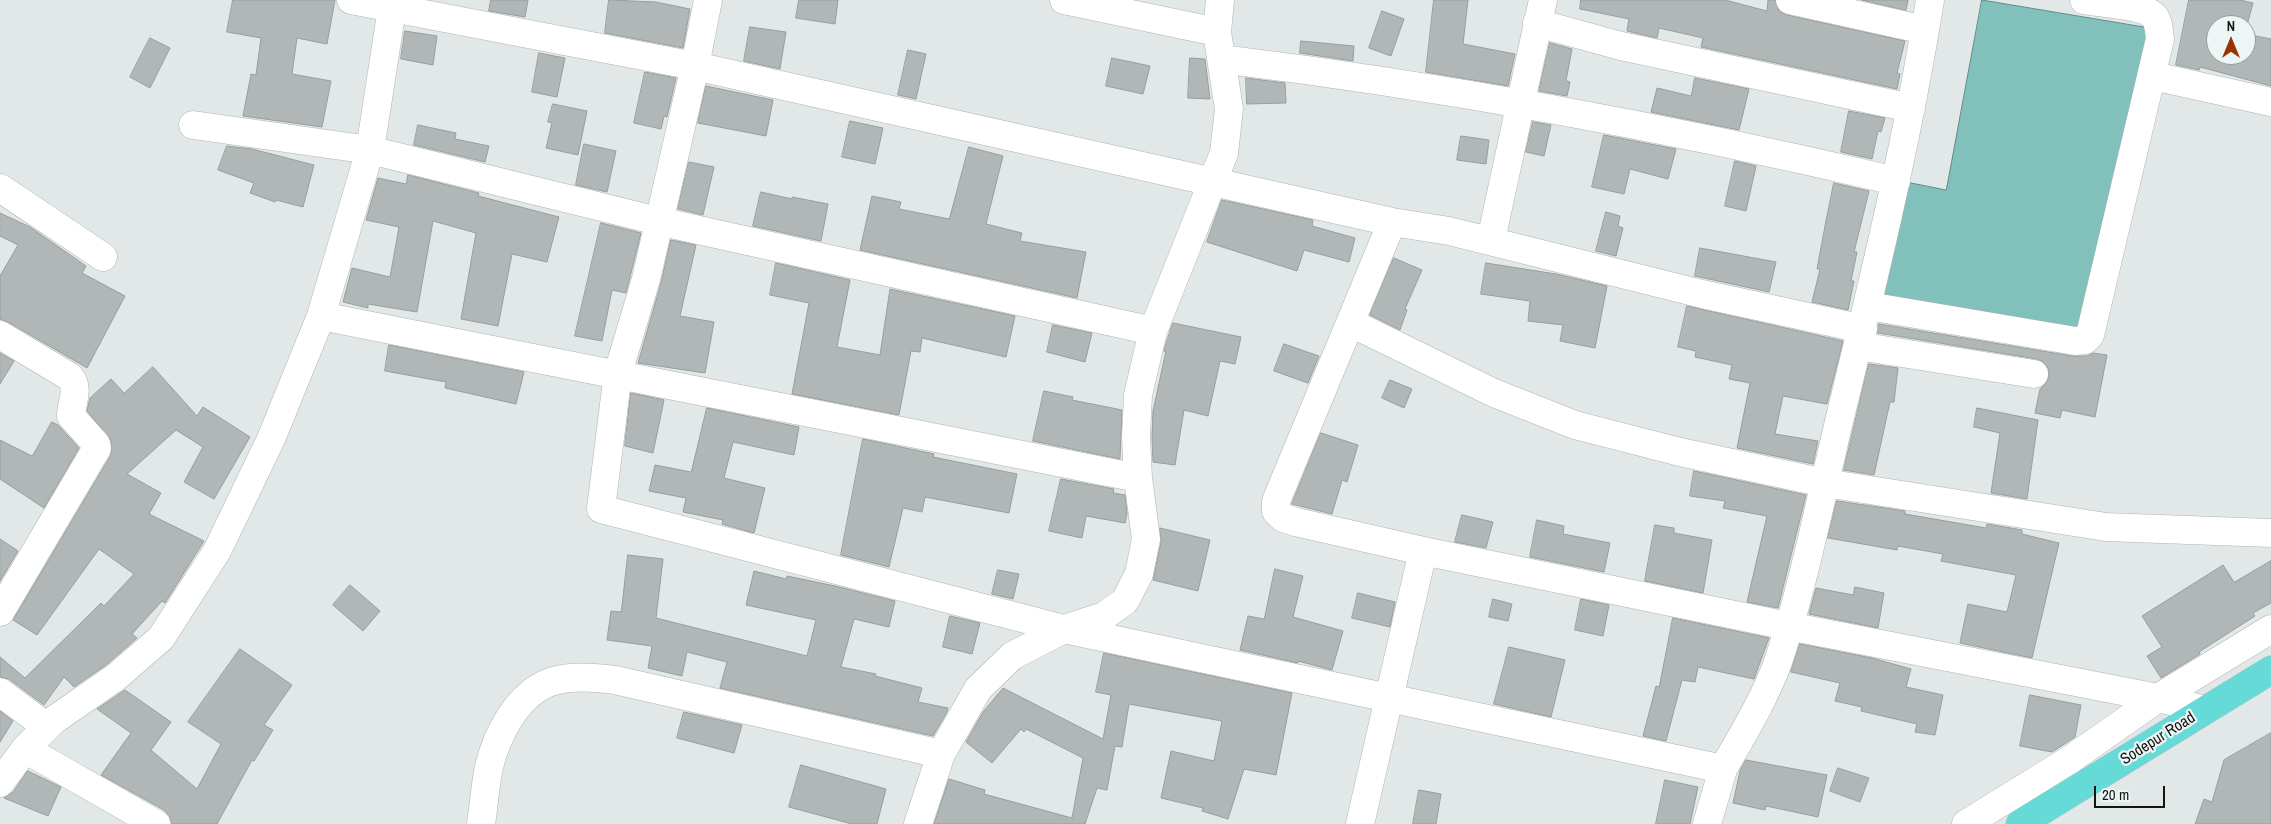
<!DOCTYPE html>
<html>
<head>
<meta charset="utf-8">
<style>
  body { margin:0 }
  #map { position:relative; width:2271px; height:824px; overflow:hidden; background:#e1e8e7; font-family:"Archivo Narrow",sans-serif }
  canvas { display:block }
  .north { position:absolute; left:2206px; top:15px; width:50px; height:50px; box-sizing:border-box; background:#eef5f5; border:1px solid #979c9c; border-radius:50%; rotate:0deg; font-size:14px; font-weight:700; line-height:20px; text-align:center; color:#141616 }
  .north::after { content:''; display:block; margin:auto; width:18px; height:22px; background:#983400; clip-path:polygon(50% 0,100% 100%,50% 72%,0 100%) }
  .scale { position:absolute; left:2094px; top:786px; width:71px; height:22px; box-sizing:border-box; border:2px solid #141616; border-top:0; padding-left:6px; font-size:15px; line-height:18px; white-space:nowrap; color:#141616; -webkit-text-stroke:4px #eef5f5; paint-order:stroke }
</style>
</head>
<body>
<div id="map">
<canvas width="2271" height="824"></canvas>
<div class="north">N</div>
<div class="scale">20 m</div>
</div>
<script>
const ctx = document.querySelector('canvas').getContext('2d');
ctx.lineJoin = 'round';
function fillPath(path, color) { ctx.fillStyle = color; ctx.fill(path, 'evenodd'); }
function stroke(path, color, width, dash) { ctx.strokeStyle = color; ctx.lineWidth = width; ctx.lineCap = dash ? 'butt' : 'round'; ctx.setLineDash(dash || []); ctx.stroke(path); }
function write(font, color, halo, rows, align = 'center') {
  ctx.font = font + ' "Archivo Narrow",sans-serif'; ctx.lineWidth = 4.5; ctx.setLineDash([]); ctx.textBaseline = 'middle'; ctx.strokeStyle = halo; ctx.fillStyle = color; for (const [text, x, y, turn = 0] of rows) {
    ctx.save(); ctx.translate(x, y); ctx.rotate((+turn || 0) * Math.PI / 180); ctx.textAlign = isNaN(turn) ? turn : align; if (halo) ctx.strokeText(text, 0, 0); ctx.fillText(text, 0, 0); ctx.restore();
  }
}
const water = new Path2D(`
  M 1982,0 L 2150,28 L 2086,330 L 1873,303 L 1901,181 L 1946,190 Z`);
const building = new Path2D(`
  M 233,0 L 335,0 L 327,44 L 297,38 L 292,74 L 331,81 L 322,127 L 243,116 L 251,74 L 256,75 L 261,38 L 227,32 Z
  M 491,0 L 528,0 L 525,17 L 489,11 Z
  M 609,0 L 656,2 L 690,9 L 683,48 L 605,33 Z
  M 799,0 L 838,0 L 835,24 L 796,18 Z
  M 1434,0 L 1468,0 L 1463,44 L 1515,54 L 1508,86 L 1426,72 Z
  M 1581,0 L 1725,0 L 1767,11 L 1768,0 L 1775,0 L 1779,11 L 1787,15 L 1905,41 L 1897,73 L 1900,74 L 1897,89 L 1701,47 L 1703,38 L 1659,28 L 1657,38 L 1627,31 L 1629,19 L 1580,9 Z
  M 1862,0 L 1908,0 L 1906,10 Z
  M 2189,0 L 2240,0 L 2253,3 L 2246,29 L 2246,25 L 2216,25 L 2216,55 L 2246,55 L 2246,34 L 2271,39 L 2271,86 L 2200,67 L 2199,70 L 2176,65 Z
  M 1382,11 L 1404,19 L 1391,56 L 1369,48 Z
  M 750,27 L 786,32 L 780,69 L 744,61 Z
  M 405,31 L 437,36 L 433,65 L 401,59 Z
  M 150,38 L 170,48 L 150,88 L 130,77 Z
  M 1301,41 L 1354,46 L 1353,61 L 1300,53 Z
  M 1550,43 L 1572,49 L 1566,81 L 1570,82 L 1567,96 L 1539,91 Z
  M 908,50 L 926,54 L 916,99 L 898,95 Z
  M 539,53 L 565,58 L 557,97 L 532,92 Z
  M 1112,58 L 1150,66 L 1143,94 L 1106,86 Z
  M 1190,58 L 1205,59 L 1210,99 L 1188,98 Z
  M 645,72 L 676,78 L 667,117 L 664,116 L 661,129 L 634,123 Z
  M 1246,78 L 1285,83 L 1286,103 L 1247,104 Z
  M 1695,78 L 1749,89 L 1739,130 L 1651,112 L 1657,88 L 1691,96 Z
  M 706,86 L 773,100 L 766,136 L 698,123 Z
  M 553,104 L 587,111 L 578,155 L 546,148 L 552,123 L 548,122 Z
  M 1849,111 L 1885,118 L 1881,132 L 1878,131 L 1872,159 L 1841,152 Z
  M 850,121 L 883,128 L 875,164 L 842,157 Z
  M 1533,122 L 1551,125 L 1544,156 L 1526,152 Z
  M 418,125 L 456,133 L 455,139 L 489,146 L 485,162 L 414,145 Z
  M 1604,135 L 1676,149 L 1668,179 L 1630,169 L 1624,194 L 1592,187 Z
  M 1461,136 L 1489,140 L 1486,164 L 1457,160 Z
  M 584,144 L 616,151 L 607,192 L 576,185 Z
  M 227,146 L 252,149 L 314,165 L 303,207 L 276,200 L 275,202 L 250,193 L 254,183 L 218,170 Z
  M 969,147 L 1003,156 L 986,224 L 1022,233 L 1020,241 L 1086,252 L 1077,298 L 860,250 L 872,196 L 901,202 L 899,209 L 949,219 Z
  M 1735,161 L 1756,166 L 1746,211 L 1725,206 Z
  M 689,162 L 714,167 L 703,215 L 678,209 Z
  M 408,175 L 479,193 L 478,196 L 559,217 L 547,262 L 512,254 L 498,326 L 461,319 L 476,233 L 433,221 L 417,312 L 368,304 L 368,308 L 343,302 L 352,268 L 390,277 L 399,227 L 366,220 L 378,178 L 406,184 Z
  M 1834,183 L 1869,191 L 1854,252 L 1857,252 L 1851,281 L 1854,281 L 1848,310 L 1812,302 L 1820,269 L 1817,269 L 1826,221 Z
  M 761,192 L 792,199 L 792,197 L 828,204 L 821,241 L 753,226 Z
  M 1222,200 L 1313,220 L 1312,226 L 1355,238 L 1349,262 L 1304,250 L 1297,271 L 1207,242 Z
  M 1606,212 L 1620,216 L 1618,226 L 1623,228 L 1616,256 L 1596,251 Z
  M 0,213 L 30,227 L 86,266 L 82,273 L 125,296 L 87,368 L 8,322 L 0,319 L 0,276 L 18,245 L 0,236 Z
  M 601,223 L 641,233 L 626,293 L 612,290 L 602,341 L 575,336 Z
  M 671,240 L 696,245 L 680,316 L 714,322 L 705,373 L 638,363 L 661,283 Z
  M 1700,248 L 1776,262 L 1769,292 L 1695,276 Z
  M 1394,258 L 1422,270 L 1405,309 L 1407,310 L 1400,330 L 1370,315 Z
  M 776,263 L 850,280 L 837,347 L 880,355 L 890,289 L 1015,316 L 1006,357 L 922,338 L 920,352 L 911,351 L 899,415 L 792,394 L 809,303 L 770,295 Z
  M 1486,263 L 1556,274 L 1607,286 L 1595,348 L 1560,341 L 1563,325 L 1528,321 L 1530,301 L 1481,294 Z
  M 1687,306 L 1843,341 L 1827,404 L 1783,396 L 1775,434 L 1818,441 L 1813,464 L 1737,448 L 1750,383 L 1729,379 L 1732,365 L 1695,357 L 1696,351 L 1678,347 Z
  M 1173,323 L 1241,337 L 1235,364 L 1220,361 L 1208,416 L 1184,410 L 1175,465 L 1153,462 L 1152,437 L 1153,411 L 1166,351 L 1164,351 Z
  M 1879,324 L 2072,356 L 2087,356 L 2093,353 L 2107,355 L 2095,417 L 2062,410 L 2060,418 L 2035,413 L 2040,389 L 2046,383 L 2049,376 L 2048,368 L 2043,362 L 2037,359 L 1878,333 Z
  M 1053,325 L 1092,333 L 1085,362 L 1047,352 Z
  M 1284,344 L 1319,356 L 1308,383 L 1274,371 Z
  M 389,345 L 524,372 L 516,404 L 445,388 L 446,382 L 385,371 Z
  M 0,353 L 14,361 L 0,384 Z
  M 1869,364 L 1898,368 L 1894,402 L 1890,402 L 1874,475 L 1844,470 Z
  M 153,367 L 197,416 L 203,407 L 250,437 L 214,499 L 184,482 L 203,447 L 176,430 L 127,474 L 161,493 L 149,514 L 204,541 L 165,603 L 162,601 L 132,634 L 137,638 L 106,665 L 74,687 L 64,677 L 44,705 L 9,679 L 0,677 L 0,657 L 25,678 L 101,603 L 104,606 L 134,574 L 99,549 L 37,635 L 13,620 L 111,455 L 111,440 L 87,411 L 90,398 L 111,379 L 124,393 Z
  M 1390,380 L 1412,389 L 1404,408 L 1382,398 Z
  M 1044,391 L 1073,397 L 1072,400 L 1122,410 L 1120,459 L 1033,441 Z
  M 631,393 L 664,400 L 653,453 L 625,446 Z
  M 707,408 L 799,427 L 794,455 L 733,442 L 724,478 L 765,488 L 754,533 L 722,524 L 723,520 L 683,512 L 686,498 L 649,491 L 655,465 L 691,472 Z
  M 1977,408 L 2038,420 L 2027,499 L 1991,493 L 2000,433 L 1974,427 Z
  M 52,422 L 58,425 L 79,448 L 44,508 L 0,479 L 0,440 L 32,456 Z
  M 1321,433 L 1358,445 L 1347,482 L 1342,480 L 1332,514 L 1292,504 Z
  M 863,439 L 934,454 L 933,457 L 1017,474 L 1009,513 L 925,497 L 922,512 L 903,508 L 889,567 L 841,555 Z
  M 1694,471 L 1806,495 L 1778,608 L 1747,602 L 1767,516 L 1723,508 L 1725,501 L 1690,496 Z
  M 1061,479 L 1114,489 L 1113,493 L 1125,495 L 1127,514 L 1125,523 L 1086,516 L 1082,538 L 1049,531 Z
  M 1837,501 L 1905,511 L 1905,514 L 1986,528 L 1987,524 L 2022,530 L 2022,534 L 2059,543 L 2032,658 L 1960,643 L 1968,604 L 2007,612 L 2016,575 L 1941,561 L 1943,554 L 1898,546 L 1897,550 L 1828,538 Z
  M 1462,515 L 1493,522 L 1486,548 L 1455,542 Z
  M 1537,520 L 1564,526 L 1563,534 L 1610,543 L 1604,572 L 1530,557 Z
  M 1655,525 L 1674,528 L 1674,533 L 1712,540 L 1703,593 L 1645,581 Z
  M 1160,528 L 1210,540 L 1198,591 L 1153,580 L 1161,542 Z
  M 0,539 L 18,551 L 0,581 Z
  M 628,555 L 663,559 L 656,618 L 807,656 L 816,620 L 746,605 L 754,571 L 786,579 L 787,576 L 835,586 L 895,601 L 889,627 L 854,619 L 841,667 L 876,674 L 875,676 L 922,688 L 918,702 L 948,708 L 947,712 L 933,736 L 720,688 L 727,662 L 687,652 L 682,676 L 648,668 L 652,646 L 607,640 L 611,611 L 621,612 Z
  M 2271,561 L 2271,603 L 2253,613 L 2255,616 L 2199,652 L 2200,654 L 2161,678 L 2147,656 L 2162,647 L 2142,616 L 2223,565 L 2234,582 Z
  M 1275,569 L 1303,576 L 1293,617 L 1343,631 L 1332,670 L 1298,661 L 1298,663 L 1240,650 L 1248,616 L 1264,619 Z
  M 998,570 L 1019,574 L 1013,599 L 992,594 Z
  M 350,585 L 380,611 L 363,631 L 333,605 Z
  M 1855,587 L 1884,593 L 1878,628 L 1809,614 L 1816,588 L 1853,595 Z
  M 1358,593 L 1395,602 L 1390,627 L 1352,618 Z
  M 1493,599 L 1512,604 L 1508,621 L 1489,617 Z
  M 1581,599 L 1609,605 L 1603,636 L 1575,630 Z
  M 950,616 L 980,623 L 972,654 L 943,647 Z
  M 1673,618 L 1769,638 L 1754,679 L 1698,667 L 1695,682 L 1682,680 L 1666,741 L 1643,736 L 1656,686 L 1659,687 Z
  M 1800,644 L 1872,658 L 1911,669 L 1906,687 L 1943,695 L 1935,735 L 1915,732 L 1917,724 L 1861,711 L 1862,707 L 1835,701 L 1840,683 L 1791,672 Z
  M 1509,647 L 1565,660 L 1551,717 L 1494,704 Z
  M 240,649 L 292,685 L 264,725 L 273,730 L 254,761 L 252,760 L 217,824 L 172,824 L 170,817 L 164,810 L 101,775 L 131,733 L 97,709 L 125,690 L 171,722 L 151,750 L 197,789 L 221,744 L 188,722 Z
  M 1104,653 L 1292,693 L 1276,775 L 1244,769 L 1228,819 L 1202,811 L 1203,808 L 1161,798 L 1171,751 L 1214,761 L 1222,721 L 1129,704 L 1122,747 L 1115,746 L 1107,790 L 1097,788 L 1085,824 L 934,824 L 949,779 L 985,790 L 984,794 L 1072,818 L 1083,758 L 1026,729 L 1024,732 L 1021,729 L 992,763 L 966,742 L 983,712 L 1003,688 L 1103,739 L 1111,695 L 1096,692 Z
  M 2030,695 L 2081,705 L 2075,737 L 2052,752 L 2020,746 Z
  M 0,711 L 13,721 L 0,742 Z
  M 684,712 L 742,725 L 734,753 L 677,738 Z
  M 2271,733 L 2271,824 L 2195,824 L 2204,799 L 2212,802 L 2224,760 Z
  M 1746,760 L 1827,775 L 1818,817 L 1766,806 L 1765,810 L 1733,803 L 1740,771 Z
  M 801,765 L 886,789 L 877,824 L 852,824 L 789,807 Z
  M 1838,768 L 1869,778 L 1860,802 L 1830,791 Z
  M 28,771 L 61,787 L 48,816 L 4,798 L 13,792 Z
  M 1665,780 L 1698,787 L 1690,824 L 1656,824 Z
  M 1419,790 L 1441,794 L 1436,824 L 1413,824 Z`);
const minor = new Path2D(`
  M 351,0 L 695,66 L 1392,222 L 1449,231 L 1702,294 L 1863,329
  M 708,0 L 695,66 L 646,279 L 618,373 L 601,509 L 1064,629 L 1723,769 L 1707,824
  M 1064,0 L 1217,32
  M 1790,0 L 1925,30
  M 1537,23 L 1621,46 L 1911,108
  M 1221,59 C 1451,87 1671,128 1896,181
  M 2153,76 L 2271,102
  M 193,125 L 370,150 L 658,221 L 1153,331
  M 0,188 L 103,257
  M 1392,222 L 1276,501 L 1276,511 L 1283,518 L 1296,522 L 1423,551
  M 1491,240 L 1543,0
  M 1868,306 L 2075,341 L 2085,340 L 2090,335 L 2160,39 C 2159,32 2159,22 2154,16 C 2144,5 2099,3 2084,0
  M 321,316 L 1138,478
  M 1351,323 L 1494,393 L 1575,425 L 1680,452 L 1825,483 L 2106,527 L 2271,533
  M 0,335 L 70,377 C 80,389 71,403 71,416 L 96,444 L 97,448 L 0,612
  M 1858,346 L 2034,374
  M 0,692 L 47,727
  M 25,749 L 156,824
  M 1723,769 C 1743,734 1764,700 1778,662 C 1806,578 1822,490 1843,405 C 1876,270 1908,137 1930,0
  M 0,783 L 25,749 L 54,720 L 116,677 L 161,638 L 217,551 L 271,439 L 321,316 L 370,150 L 392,8
  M 481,824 C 484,805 485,785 489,767 C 497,734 517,695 550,682 C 570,675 594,677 615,680 L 941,754
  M 918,824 L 941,754 L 978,689 L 1012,656 L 1064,629 L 1104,616 L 1125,601 L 1139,574 L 1146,539 L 1138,478 L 1136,437 L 1138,395 L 1153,331 L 1224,153 L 1229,109 L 1217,32 L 1220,0
  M 1360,824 L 1423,551 L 1788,626 L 2158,698 L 2206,710
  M 1966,824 L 2071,759 L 2158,698 L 2271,629`);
const major = new Path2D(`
  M 2020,824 L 2271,670`);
const streetNames = [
  ["Sodepur Road",2158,739,-32]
];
fillPath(water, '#82c0bc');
stroke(water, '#618d8a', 1);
fillPath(building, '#b1b7b7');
stroke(building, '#979e9d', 1);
stroke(minor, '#aeb4b4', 29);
stroke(major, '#c2c2c2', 29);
stroke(minor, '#fff', 28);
stroke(major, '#66dad6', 28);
write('16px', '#141616', '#eef5f5', streetNames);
</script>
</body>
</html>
